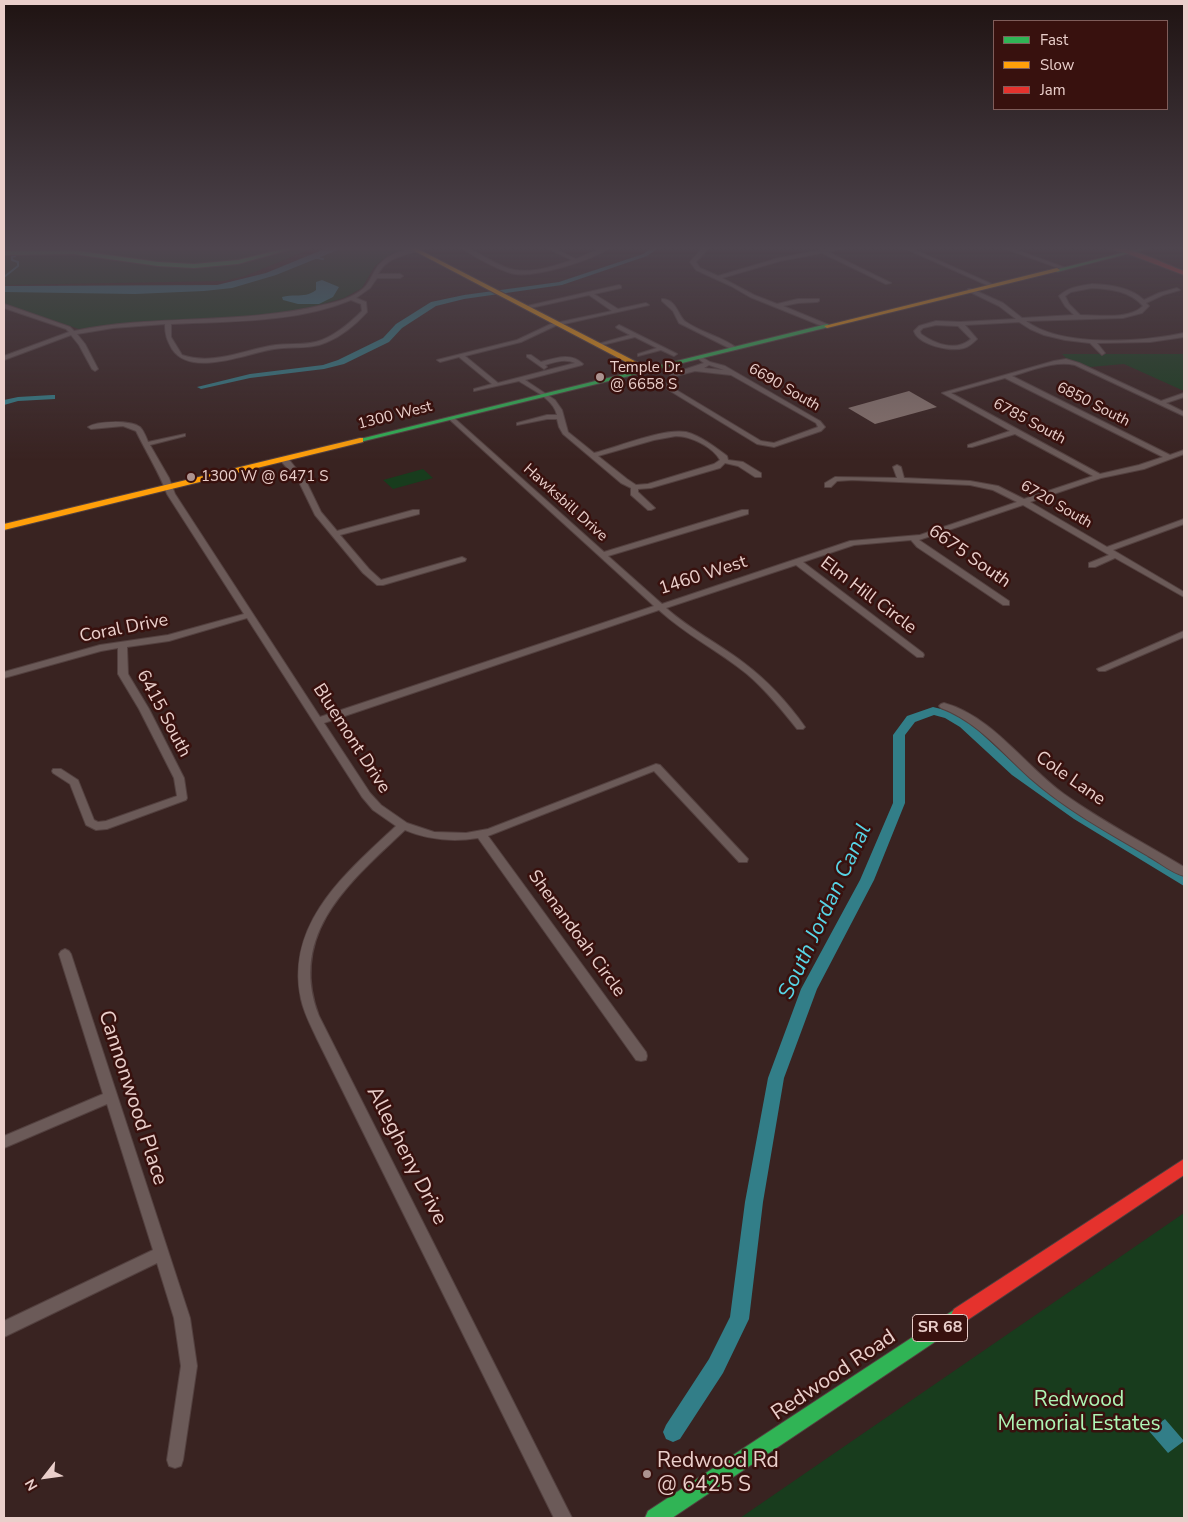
<!DOCTYPE html>
<html>
<head>
<meta charset="utf-8">
<style>
  body { margin:0 }
  #map { position:relative; width:1188px; height:1522px; overflow:hidden; background:#392321; font-family:"Nunito Sans",sans-serif }
  canvas { display:block }
  .frame { position:absolute; inset:0; border:5px solid #eacfcb; pointer-events:none }
  .legend { position:absolute; left:993px; top:20px; width:175px; height:90px; box-sizing:border-box; background:#38110e; border:1px solid #7f5d5a; margin:0; padding:6px 9px; list-style:none; font-size:15px; color:#eacfcb }
  .legend li { display:flex; align-items:center; gap:10px; height:25px }
  .legend b { width:25px; border:1px solid #7f5d5a }
  .north { position:absolute; left:20px; top:1452px; width:50px; height:50px; -webkit-text-stroke:4px #38110e; paint-order:stroke; rotate:240deg; font-size:14px; font-weight:700; line-height:20px; text-align:center; color:#eacfcb }
  .north::after { content:''; display:block; margin:auto; width:18px; height:22px; background:#eacfcb; clip-path:polygon(50% 0,100% 100%,50% 72%,0 100%) }
</style>
</head>
<body>
<div id="map">
<canvas width="1188" height="1522"></canvas>
<div class="frame"></div>
<ul class="legend">
<li><b style="height:6px;background:#30b455"></b>Fast</li>
<li><b style="height:6px;background:#ff9f0a"></b>Slow</li>
<li><b style="height:6px;background:#e5322d"></b>Jam</li>
</ul>
<div class="north">N</div>
</div>
<script>
const ctx = document.querySelector('canvas').getContext('2d');
ctx.lineJoin = 'round';
function fillPath(path, color) { ctx.fillStyle = color; ctx.fill(path, 'evenodd'); }
function stroke(path, color, width, dash) { ctx.strokeStyle = color; ctx.lineWidth = width; ctx.lineCap = dash ? 'butt' : 'round'; ctx.setLineDash(dash || []); ctx.stroke(path); }
function write(font, color, halo, rows, align = 'center') {
  ctx.font = font + ' "Nunito Sans",sans-serif'; ctx.lineWidth = 5; ctx.setLineDash([]); ctx.textBaseline = 'middle'; ctx.strokeStyle = halo; ctx.fillStyle = color; for (const [text, x, y, turn = 0] of rows) {
    ctx.save(); ctx.translate(x, y); ctx.rotate((+turn || 0) * Math.PI / 180); ctx.textAlign = isNaN(turn) ? turn : align; if (halo) ctx.strokeText(text, 0, 0); ctx.fillText(text, 0, 0); ctx.restore();
  }
}
const green = new Path2D(`
  M 4,247 L 316,247 L 245,276 L 224,281 L 4,285 Z
  M 337,247 L 403,247 L 404,249 L 391,254 L 381,261 L 374,267 L 362,288 L 344,298 L 305,309 L 255,317 L 193,319 L 79,329 L 4,304 L 4,290 L 234,285 Z
  M 1062,354 L 1184,354 L 1184,391 L 1124,364 L 1090,367 L 1067,359 Z
  M 423,469 L 433,478 L 393,489 L 383,480 Z
  M 1184,1213 L 1184,1518 L 740,1518 Z`);
const water = new Path2D(`
  M 329,247 L 345,247 L 276,275 L 232,288 L 204,291 L 135,294 L 4,292 L 4,286 L 217,285 L 266,273 Z
  M 322,280 L 339,287 L 333,297 L 319,304 L 298,304 L 283,300 L 282,297 C 294,293 305,299 316,290 L 316,282 Z
  M 1165,1419 L 1184,1441 L 1168,1453 L 1149,1431 Z`);
const stream = new Path2D(`
  M 313,257 L 323,259
  M 4,277 L 18,266 L 18,262 L 12,260 L 12,257 L 15,256`);
const canal = new Path2D(`
  M 653,247 L 660,247 L 647,256 L 562,285 L 464,299 L 436,306 L 402,328 L 389,342 L 344,364 L 324,369 L 250,378 L 201,389 L 197,387 L 250,374 L 323,365 L 338,360 L 383,338 L 396,324 L 431,302 L 464,295 L 559,282 L 643,254 Z
  M 52,395 L 55,395 L 55,399 L 18,401 L 4,405 L 4,400 L 18,397 Z
  M 933,707 L 953,712 L 968,721 L 1020,769 L 1084,813 L 1184,875 L 1184,886 L 1074,819 L 1012,775 L 960,727 L 945,718 L 934,715 L 915,722 L 905,735 L 905,803 L 874,880 L 817,989 L 784,1078 L 763,1202 L 749,1319 L 723,1373 L 680,1439 L 673,1442 L 666,1439 L 663,1432 L 666,1425 L 709,1359 L 730,1317 L 745,1202 L 768,1078 L 801,989 L 860,880 L 893,803 L 893,735 L 907,716 Z`);
const building = new Path2D(`
  M 909,391 L 937,407 L 875,424 L 848,408 Z`);
const street = new Path2D(`
  M 419,247 L 427,247 C 409,256 389,254 378,274 L 400,274 L 403,276 L 400,278 L 377,278 L 370,288 L 356,298 L 366,302 L 367,312 C 356,324 342,336 327,342 C 310,350 292,346 274,349 C 247,353 191,378 172,349 C 167,340 165,335 165,324 L 113,328 L 77,334 L 85,344 L 98,369 L 95,371 L 92,369 L 79,345 L 71,335 L 4,360 L 4,356 L 69,332 L 66,329 L 4,308 L 4,304 L 70,327 L 74,331 C 156,314 241,325 323,305 C 337,302 353,298 364,288 C 370,282 372,275 376,269 C 386,254 403,250 419,247 ZM 351,300 L 361,304 L 362,311 C 351,322 337,334 322,340 C 307,346 291,343 276,345 C 245,349 214,366 182,355 L 171,337 L 171,324 C 230,321 295,323 351,300 Z
  M 460,247 L 466,247 C 481,254 498,267 515,270 C 534,273 555,266 572,260 L 545,247 L 550,247 L 576,259 L 605,247 L 611,247 C 593,260 538,277 515,274 C 500,271 473,256 460,247 Z
  M 704,247 L 709,247 L 696,262 L 700,268 L 718,276 L 779,258 L 838,247 L 845,247 L 845,248 L 828,252 L 891,283 L 886,284 L 822,253 L 780,261 L 722,278 L 754,295 L 777,304 L 798,299 L 819,299 L 819,301 L 817,302 L 798,303 L 783,306 L 829,325 L 830,326 L 827,328 L 750,297 L 731,286 L 696,270 L 690,262 Z
  M 902,247 L 908,247 L 994,285 L 989,286 Z
  M 1001,247 L 1008,247 L 1066,268 L 1061,269 Z
  M 1092,284 C 1110,285 1130,287 1144,300 L 1159,293 L 1177,288 L 1180,290 L 1163,295 L 1146,303 L 1149,306 L 1142,313 L 1123,318 L 1026,321 C 1062,348 1142,342 1184,333 L 1184,337 L 1150,342 L 1097,343 L 1105,353 L 1102,355 L 1090,343 L 1065,340 L 1044,335 L 1030,329 L 1019,322 L 965,325 L 977,339 C 973,343 970,346 964,348 C 951,352 918,345 914,331 L 919,326 L 936,321 L 960,322 L 1016,319 L 999,306 L 968,291 L 968,289 L 972,289 L 1003,303 L 1022,318 L 1074,315 L 1065,306 L 1059,296 C 1069,287 1079,286 1092,284 ZM 1092,288 C 1111,289 1130,291 1143,306 C 1129,320 1099,315 1080,315 L 1069,304 L 1065,296 L 1071,292 ZM 936,325 L 958,326 L 971,339 C 956,352 935,344 921,334 L 920,331 L 923,328 Z
  M 619,285 L 621,286 L 621,288 L 594,294 L 618,309 L 646,303 L 649,305 L 555,326 L 521,342 L 465,356 L 498,383 L 575,363 C 565,358 555,362 545,365 L 547,367 L 544,369 L 527,357 L 527,355 L 531,355 L 541,362 C 555,358 571,352 583,364 L 582,365 L 525,380 L 555,400 L 562,410 L 568,432 L 594,453 C 618,447 663,428 686,432 C 701,436 715,447 727,456 L 728,460 L 743,462 L 761,473 L 761,477 L 755,477 L 738,466 L 725,463 L 720,468 L 651,488 L 638,489 L 638,492 L 655,508 L 651,510 L 648,510 L 631,495 L 631,488 L 621,483 L 563,434 L 559,427 L 557,419 L 547,419 L 517,425 L 517,423 L 547,415 L 557,415 C 553,398 532,390 519,381 L 474,391 L 474,389 L 492,384 L 459,357 L 440,362 L 437,360 L 517,340 L 551,324 L 612,311 L 589,295 L 526,309 L 523,307 ZM 676,436 C 691,436 713,447 720,460 L 714,464 L 648,484 L 636,485 L 627,479 L 598,456 L 654,440 Z
  M 662,299 C 677,299 678,317 686,322 C 702,333 723,337 738,349 L 733,350 L 679,323 L 673,311 L 662,301 Z
  M 619,325 L 677,354 L 674,356 L 661,350 L 638,356 L 638,354 L 657,348 L 635,337 L 598,346 L 598,344 L 630,335 L 617,328 L 616,327 Z
  M 700,356 L 710,362 L 725,366 L 820,421 L 825,427 L 821,431 L 774,447 L 757,444 L 667,389 L 666,386 L 671,374 L 704,363 L 697,358 ZM 709,365 L 724,370 L 704,368 ZM 695,371 L 731,375 L 816,423 L 818,427 L 774,443 L 761,441 L 673,388 L 676,376 Z
  M 1066,359 L 1079,363 L 1161,401 L 1184,393 L 1184,397 L 1166,403 L 1184,412 L 1184,416 L 1075,365 C 1055,360 1031,371 1012,376 L 1170,455 L 1184,450 L 1184,454 L 1144,469 L 1101,478 L 1030,502 L 1107,547 L 1184,519 L 1184,524 L 1113,550 L 1184,592 L 1184,597 L 1115,558 L 1095,567 L 1089,567 L 1089,563 L 1109,555 L 1023,505 L 919,540 L 1009,601 L 1009,605 L 1003,605 L 917,547 L 911,540 L 854,545 L 803,562 L 923,653 L 924,655 L 923,657 L 917,657 L 796,565 L 666,608 C 691,630 719,644 744,663 C 768,681 788,703 805,727 L 803,729 L 797,729 C 782,710 766,690 747,674 C 719,651 686,635 659,610 L 324,723 L 370,793 L 381,805 L 407,823 L 434,832 L 466,833 L 488,829 L 656,764 L 660,765 L 748,859 L 747,862 L 739,862 L 654,771 L 488,836 L 646,1052 L 647,1056 L 646,1060 L 641,1061 L 636,1060 L 478,838 C 453,842 429,840 405,830 C 351,881 287,933 319,1016 L 572,1518 L 554,1518 L 317,1039 C 311,1026 304,1013 301,999 C 285,923 346,873 396,826 L 373,810 L 362,797 L 247,618 L 169,641 L 127,647 L 128,674 L 149,709 L 184,778 L 187,798 L 186,800 L 107,829 L 96,830 L 86,825 L 70,784 L 53,773 L 52,771 L 53,769 L 61,769 L 78,780 L 94,820 L 98,822 L 106,821 L 177,796 L 174,778 L 139,709 L 118,674 L 118,648 L 101,651 L 4,678 L 4,672 L 100,645 L 168,635 L 244,614 L 167,494 C 159,472 146,452 136,431 L 123,426 L 91,429 L 88,427 C 97,421 130,420 140,427 C 144,431 146,437 148,442 L 185,434 L 185,436 L 150,445 L 169,478 L 175,494 L 320,717 L 654,606 L 449,419 L 449,417 L 453,417 L 604,552 L 742,510 L 748,510 L 748,514 L 608,556 L 662,604 L 850,541 L 920,535 L 1017,502 L 993,490 L 970,485 L 852,480 L 837,481 L 831,487 L 825,487 L 825,483 L 835,477 L 897,478 L 893,467 L 897,465 L 901,467 L 904,478 L 970,481 L 998,486 L 1024,499 L 1093,476 L 1015,434 L 972,447 L 968,447 L 968,445 L 1010,431 L 942,393 L 1054,361 ZM 1005,378 L 1163,457 L 1139,465 L 1100,474 L 951,393 Z
  M 281,457 L 287,457 L 306,481 L 321,512 L 337,531 L 413,510 L 419,510 L 419,514 L 340,535 L 369,569 L 381,580 L 462,557 L 466,559 L 465,561 L 383,585 L 377,585 L 363,573 L 315,515 L 299,482 L 281,461 Z
  M 1184,631 L 1184,637 L 1105,671 L 1099,671 L 1097,669 Z
  M 944,703 C 992,716 1025,766 1064,794 C 1102,821 1144,843 1184,867 L 1184,876 C 1172,873 1159,862 1148,856 C 1107,832 1065,809 1030,778 C 1001,752 978,722 941,708 L 939,706 L 941,704 Z
  M 65,949 L 69,951 L 71,954 L 190,1318 L 197,1366 L 183,1460 L 181,1466 L 175,1468 L 169,1466 L 167,1460 L 181,1366 L 174,1318 L 157,1263 L 4,1337 L 4,1321 L 153,1250 L 107,1104 L 4,1148 L 4,1136 L 103,1094 L 59,954 L 61,951 Z`);
const fast = new Path2D(`
  M 291,247 L 299,247 L 238,264 L 194,268 L 158,266 L 73,254 L 4,255 L 4,251 L 73,250 L 158,262 L 194,264 L 238,260 Z
  M 1146,247 L 1154,247 L 1057,272 L 1054,270 Z
  M 827,324 L 829,325 L 829,327 L 360,442 L 356,440 Z
  M 960,1306 L 966,1309 L 969,1315 L 966,1321 L 672,1518 L 645,1518 L 648,1511 Z`);
const slow = new Path2D(`
  M 407,247 L 414,247 L 652,370 L 645,372 Z
  M 1057,268 L 1060,270 L 1059,271 L 827,328 L 824,326 Z
  M 360,438 L 363,438 L 363,442 L 4,530 L 4,524 Z`);
const jam = new Path2D(`
  M 1103,247 C 1127,244 1162,263 1184,271 L 1184,275 L 1126,253 Z
  M 1184,1159 L 1184,1175 L 966,1321 L 960,1324 L 954,1321 L 951,1315 L 954,1309 Z`);
const markers = [
  [600,377,5,"#ac9390"],
  [191,477,5,"#ac9390"],
  [647,1474,5,"#ac9390"]
];
const farPoinames = [
  ["Temple Dr.",610,368],
  ["@ 6658 S",610,385],
  ["1300 W @ 6471 S",201,477]
];
const farStreetnames = [
  ["6690 South",784,388,30],
  ["6850 South",1093,405,27],
  ["1300 West",395,416,-14],
  ["6785 South",1029,422,28],
  ["Hawksbill Drive",565,503,42],
  ["6720 South",1056,505,30]
];
const shields = [
  [940,1328,55]
];
const shieldNames = [
  ["SR 68",940,1328]
];
const streetNames = [
  ["6675 South",969,557,35],
  ["1460 West",703,576,-18],
  ["Elm Hill Circle",868,596,37],
  ["Coral Drive",124,629,-11],
  ["6415 South",163,714,62],
  ["Bluemont Drive",351,739,57],
  ["Cole Lane",1070,779,35],
  ["Shenandoah Circle",576,934,54]
];
const nearStreetnames = [
  ["Cannonwood Place",132,1098,72],
  ["Allegheny Drive",406,1156,63],
  ["Redwood Road",834,1376,-34]
];
const nearParknames = [
  ["Redwood",1079,1401],
  ["Memorial Estates",1079,1425]
];
const nearPoinames = [
  ["Redwood Rd",657,1462],
  ["@ 6425 S",657,1486]
];
const nearWaternames = [
  ["South Jordan Canal",826,912,-65]
];
fillPath(green, '#183c1d');
fillPath(water, '#327e88');
stroke(stream, '#327e88', 2);
fillPath(canal, '#327e88');
fillPath(building, '#87736e');
stroke(street, '#53403f', 2);
stroke(fast, '#53403f', 2);
stroke(slow, '#53403f', 2);
stroke(jam, '#53403f', 2);
fillPath(street, '#6b5a58');
fillPath(fast, '#30b455');
fillPath(slow, '#ff9f0a');
fillPath(jam, '#e5322d');
const sky = ctx.createLinearGradient(0, 0, 0, 460);
sky.addColorStop(0, '#1f1312');
sky.addColorStop(0.54, '#4e454e');
sky.addColorStop(1, '#4e454e00');
ctx.fillStyle = sky;
ctx.fillRect(0, 0, 1188, 460);
for (const [x, y, r, color] of markers) { const dot = new Path2D(); dot.arc(x, y, r, 0, 2 * Math.PI); ctx.fillStyle = color; ctx.fill(dot); stroke(dot, '#38110e', 2); }
write('15px', '#eacfcb', '#38110e', farPoinames, 'left');
write('15px', '#eacfcb', '#38110e', farStreetnames);
for (const [x, y, w] of shields) { const box = new Path2D(); box.roundRect(x - w / 2, y - 13.5, w, 27, 4); ctx.fillStyle = '#38110e'; ctx.fill(box); stroke(box, '#eacfcb', 1); }
write('bold 16px', '#eacfcb', null, shieldNames);
write('18px', '#eacfcb', '#38110e', streetNames);
write('21px', '#eacfcb', '#38110e', nearStreetnames);
write('21px', '#aef5b5', '#38110e', nearParknames);
write('21px', '#eacfcb', '#38110e', nearPoinames, 'left');
write('italic 22px', '#57d4e5', '#38110e', nearWaternames);
</script>
</body>
</html>
